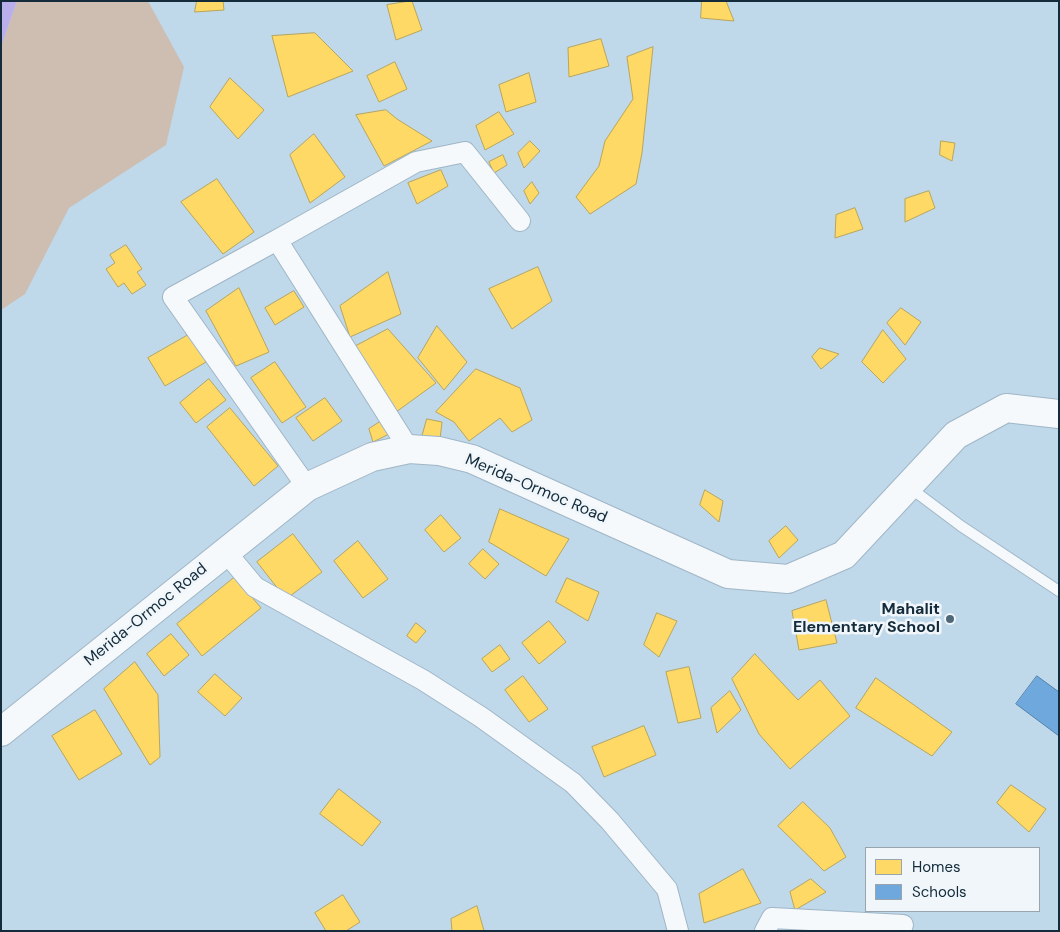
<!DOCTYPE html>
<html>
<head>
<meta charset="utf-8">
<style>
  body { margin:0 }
  #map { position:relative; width:1060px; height:932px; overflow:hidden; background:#bfd8ea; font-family:"DM Sans",sans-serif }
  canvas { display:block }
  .frame { position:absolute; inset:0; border:2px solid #132b3b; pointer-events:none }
  .legend { position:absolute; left:865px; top:847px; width:175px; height:65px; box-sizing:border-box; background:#f0f6fa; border:1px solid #98a5ae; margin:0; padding:6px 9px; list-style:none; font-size:15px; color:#132b3b }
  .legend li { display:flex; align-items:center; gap:10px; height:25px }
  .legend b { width:25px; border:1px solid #98a5ae }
</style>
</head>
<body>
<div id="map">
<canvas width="1060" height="932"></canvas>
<div class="frame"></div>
<ul class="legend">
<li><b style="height:14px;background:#ffd966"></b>Homes</li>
<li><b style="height:14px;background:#6fa8dc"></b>Schools</li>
</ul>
</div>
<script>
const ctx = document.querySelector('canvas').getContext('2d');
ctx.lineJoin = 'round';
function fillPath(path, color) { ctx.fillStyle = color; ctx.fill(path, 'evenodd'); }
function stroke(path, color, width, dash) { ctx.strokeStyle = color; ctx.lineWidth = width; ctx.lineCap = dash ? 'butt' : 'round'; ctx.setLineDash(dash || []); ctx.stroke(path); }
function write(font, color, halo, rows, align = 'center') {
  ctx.font = font + ' "DM Sans",sans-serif'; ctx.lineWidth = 5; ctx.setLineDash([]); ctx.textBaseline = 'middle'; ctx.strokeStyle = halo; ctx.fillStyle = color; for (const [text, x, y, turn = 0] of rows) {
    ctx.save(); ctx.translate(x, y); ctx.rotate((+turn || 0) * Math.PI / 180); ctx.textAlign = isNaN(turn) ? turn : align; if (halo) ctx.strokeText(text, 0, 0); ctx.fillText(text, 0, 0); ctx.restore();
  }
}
const green = new Path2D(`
  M 17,1 L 148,1 L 184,67 L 166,145 L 69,208 L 25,294 L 1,310 L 1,47 Z`);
const water = new Path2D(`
  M 1,1 L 17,1 L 1,47 Z`);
const homes = new Path2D(`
  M 197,1 L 223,1 L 224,10 L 195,12 Z
  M 412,1 L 422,30 L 396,40 L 387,5 Z
  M 702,1 L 726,1 L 734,21 L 701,18 Z
  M 315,33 L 353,71 L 288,97 L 272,36 Z
  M 601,39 L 609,66 L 569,77 L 568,48 Z
  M 653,47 L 642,153 L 636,184 L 590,214 L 576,197 L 599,166 L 605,141 L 633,99 L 627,57 Z
  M 395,62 L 407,89 L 379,102 L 367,76 Z
  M 529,73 L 536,102 L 506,112 L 499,85 Z
  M 230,78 L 264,110 L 238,139 L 210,107 Z
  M 386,110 L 397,119 L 432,141 L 384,166 L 356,115 Z
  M 499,112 L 514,134 L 485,150 L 476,126 Z
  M 314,134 L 345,177 L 310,203 L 290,155 Z
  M 530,141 L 540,151 L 524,168 L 518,153 Z
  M 941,141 L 955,143 L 952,161 L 940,155 Z
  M 503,155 L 507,165 L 494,173 L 489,162 Z
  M 441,170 L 448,186 L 417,204 L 408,183 Z
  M 217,179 L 254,232 L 223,254 L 181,202 Z
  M 532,182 L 539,193 L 530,204 L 524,191 Z
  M 929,191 L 935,208 L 905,222 L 905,199 Z
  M 855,208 L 863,229 L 835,238 L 836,215 Z
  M 126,245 L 142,269 L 137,272 L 146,285 L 132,294 L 124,283 L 118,287 L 106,269 L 115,263 L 110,255 Z
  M 538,267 L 552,301 L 512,329 L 489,289 Z
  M 388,272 L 401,314 L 350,337 L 340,306 Z
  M 239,288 L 269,352 L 236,366 L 206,311 Z
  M 294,291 L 304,307 L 275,325 L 265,308 Z
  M 901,308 L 921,322 L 905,345 L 887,323 Z
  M 437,326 L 467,362 L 444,390 L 418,358 Z
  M 388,329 L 436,383 L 396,412 L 356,346 Z
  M 883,330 L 906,359 L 883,383 L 862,362 Z
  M 190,334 L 206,362 L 165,386 L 148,358 Z
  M 820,348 L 839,354 L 821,369 L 812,357 Z
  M 275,362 L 306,407 L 282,423 L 251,378 Z
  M 476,369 L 520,388 L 532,420 L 512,432 L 500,418 L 469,441 L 454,422 L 436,412 Z
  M 209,379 L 226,400 L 196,423 L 180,403 Z
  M 325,398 L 342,421 L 313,441 L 296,418 Z
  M 230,408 L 278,466 L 254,486 L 207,427 Z
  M 427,419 L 442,422 L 440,439 L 422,437 Z
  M 383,420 L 391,433 L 373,442 L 369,429 Z
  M 705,490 L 723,501 L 719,522 L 700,505 Z
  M 500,509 L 569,539 L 546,576 L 489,542 Z
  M 441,515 L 461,538 L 444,552 L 425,530 Z
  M 786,526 L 798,540 L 779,558 L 769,541 Z
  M 293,534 L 322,572 L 286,599 L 257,562 Z
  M 358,541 L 388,579 L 363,598 L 334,561 Z
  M 483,549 L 499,564 L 485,579 L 469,564 Z
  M 235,577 L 261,608 L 202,656 L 177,624 Z
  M 567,578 L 599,592 L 588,621 L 556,602 Z
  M 826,600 L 837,643 L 799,650 L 792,611 Z
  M 657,613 L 677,621 L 659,657 L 644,645 Z
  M 549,621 L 566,642 L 539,664 L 522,643 Z
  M 416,623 L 426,631 L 416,643 L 407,636 Z
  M 171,634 L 189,655 L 164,676 L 147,654 Z
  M 500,645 L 510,659 L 492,672 L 482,659 Z
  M 755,654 L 798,700 L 820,680 L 850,716 L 790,769 L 759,734 L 732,679 Z
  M 135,662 L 158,695 L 160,757 L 150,765 L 104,689 Z
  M 689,667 L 701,718 L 678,723 L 666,672 Z
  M 215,674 L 242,698 L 225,716 L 198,692 Z
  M 523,676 L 548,709 L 529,722 L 505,690 Z
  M 876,678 L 952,732 L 932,756 L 856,708 Z
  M 730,691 L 741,710 L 717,733 L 711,708 Z
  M 95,710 L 122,754 L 79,780 L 52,736 Z
  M 644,726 L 656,755 L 604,777 L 592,747 Z
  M 1011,785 L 1046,809 L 1029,832 L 997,803 Z
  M 339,789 L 381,822 L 362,846 L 320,814 Z
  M 803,802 L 830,828 L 846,857 L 824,871 L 778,826 Z
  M 743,869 L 761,903 L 704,923 L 699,894 Z
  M 811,879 L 826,892 L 795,910 L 790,892 Z
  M 343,895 L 360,922 L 346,931 L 326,931 L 315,913 Z
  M 477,906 L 484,931 L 452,931 L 451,919 Z`);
const schools = new Path2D(`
  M 1037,676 L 1059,692 L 1059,736 L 1016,704 Z`);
const lane = new Path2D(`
  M 909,487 L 961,526 L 1059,591`);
const street = new Path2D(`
  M 277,240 L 173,297 L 307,487
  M 409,449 L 277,240 L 416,162 L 465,152 L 520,221
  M 225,551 L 255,587 L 423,680 L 481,717 L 573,783 L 610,821 L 667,889 L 678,931
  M 765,931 L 772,918 L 903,925`);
const highway = new Path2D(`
  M 1,732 L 307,487 L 372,457 L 409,449 L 439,451 L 472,459 L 728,574 L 788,579 L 844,555 L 956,435 L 1006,408 L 1059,414`);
const markers = [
  [950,619,5,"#4f6878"]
];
const streetNames = [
  ["Merida-Ormoc Road",536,489,23],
  ["Merida-Ormoc Road",146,615,-39]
];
const poiNames = [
  ["Mahalit",940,610],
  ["Elementary School",940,628]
];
fillPath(green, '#cdbeb1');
fillPath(water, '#bbafeb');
fillPath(homes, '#ffd966');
stroke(homes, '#b8a559', 1);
fillPath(schools, '#6fa8dc');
stroke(schools, '#5382ac', 1);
stroke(lane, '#a0b6c6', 12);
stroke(street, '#a0b6c6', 22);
stroke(highway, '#a0b6c6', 30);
stroke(lane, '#f5f9fc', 10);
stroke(street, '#f5f9fc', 20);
stroke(highway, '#f5f9fc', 28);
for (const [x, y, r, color] of markers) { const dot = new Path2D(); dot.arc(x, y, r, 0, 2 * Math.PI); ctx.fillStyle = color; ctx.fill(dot); stroke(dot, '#f0f6fa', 2); }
write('16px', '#132b3b', '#f0f6fa', streetNames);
write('bold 16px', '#132b3b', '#f0f6fa', poiNames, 'right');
</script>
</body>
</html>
